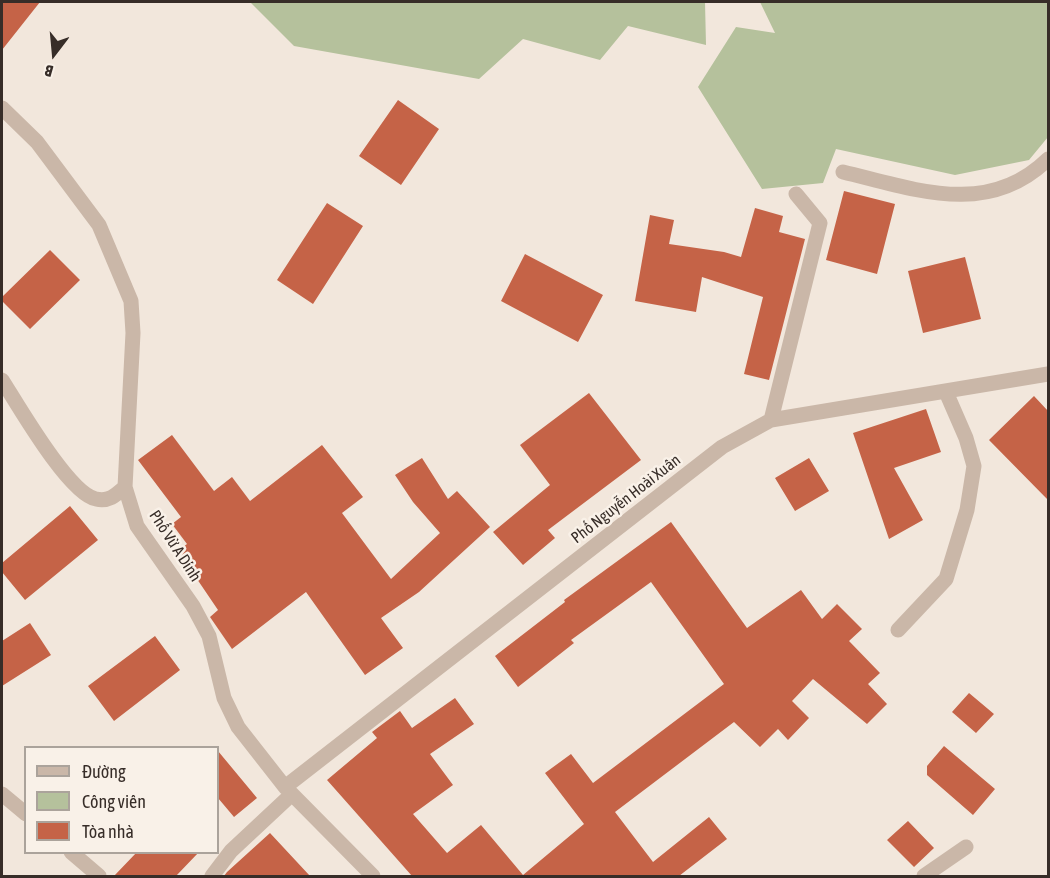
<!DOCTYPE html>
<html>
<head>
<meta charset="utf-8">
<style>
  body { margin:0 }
  #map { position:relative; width:1050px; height:878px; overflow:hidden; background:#f2e7dc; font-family:"Asap Condensed",sans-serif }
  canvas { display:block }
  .frame { position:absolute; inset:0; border:3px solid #372d28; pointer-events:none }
  .legend { position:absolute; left:24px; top:746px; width:195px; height:108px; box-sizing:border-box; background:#f9f1e8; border:2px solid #aba39b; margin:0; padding:8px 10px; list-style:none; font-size:18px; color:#372d28 }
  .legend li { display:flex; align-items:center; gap:12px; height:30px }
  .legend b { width:30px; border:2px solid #aba39b }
  .north { position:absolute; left:24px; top:24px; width:60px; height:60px; -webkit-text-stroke:4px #f9f1e8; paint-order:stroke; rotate:196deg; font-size:16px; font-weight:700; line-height:24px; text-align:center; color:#372d28 }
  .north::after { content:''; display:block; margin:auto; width:21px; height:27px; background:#372d28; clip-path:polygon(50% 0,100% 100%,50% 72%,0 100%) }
</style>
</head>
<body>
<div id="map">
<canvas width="1050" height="878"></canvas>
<div class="frame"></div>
<ul class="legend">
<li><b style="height:8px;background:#cab7a8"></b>Đường</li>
<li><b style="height:16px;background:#b5c19c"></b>Công viên</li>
<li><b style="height:16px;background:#c56347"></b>Tòa nhà</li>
</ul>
<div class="north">B</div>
</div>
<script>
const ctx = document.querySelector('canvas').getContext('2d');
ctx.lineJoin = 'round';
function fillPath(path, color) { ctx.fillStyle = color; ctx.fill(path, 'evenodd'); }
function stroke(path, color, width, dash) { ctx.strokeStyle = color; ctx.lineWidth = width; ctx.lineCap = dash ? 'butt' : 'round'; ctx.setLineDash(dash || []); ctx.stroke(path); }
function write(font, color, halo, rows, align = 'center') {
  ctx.font = font + ' "Asap Condensed",sans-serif'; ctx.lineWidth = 5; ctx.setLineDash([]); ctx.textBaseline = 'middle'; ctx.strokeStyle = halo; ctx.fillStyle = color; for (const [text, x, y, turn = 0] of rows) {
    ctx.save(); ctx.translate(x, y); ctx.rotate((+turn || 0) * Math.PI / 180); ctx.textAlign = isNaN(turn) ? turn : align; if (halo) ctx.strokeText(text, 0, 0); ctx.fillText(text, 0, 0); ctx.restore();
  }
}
const green = new Path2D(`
  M 250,2 L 705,2 L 706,45 L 628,26 L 600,60 L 523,39 L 479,79 L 294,46 Z
  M 760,2 L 1048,2 L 1048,137 L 1029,160 L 955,175 L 836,149 L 823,183 L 762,189 L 698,87 L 736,27 L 775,33 Z`);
const building = new Path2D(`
  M 2,2 L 40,2 L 2,50 Z
  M 398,100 L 439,129 L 401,185 L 359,156 Z
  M 844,191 L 895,204 L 877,274 L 826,260 Z
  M 327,203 L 363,226 L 313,304 L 277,280 Z
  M 755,208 L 783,216 L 779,232 L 805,239 L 769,380 L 744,374 L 763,297 L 702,277 L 696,312 L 635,301 L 650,215 L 674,220 L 669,244 L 724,252 L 741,257 Z
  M 50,250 L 80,280 L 30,329 L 2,301 L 2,297 Z
  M 525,254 L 603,295 L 578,342 L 501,301 Z
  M 965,257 L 981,319 L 923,333 L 908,271 Z
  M 589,393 L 641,460 L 548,530 L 555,538 L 523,565 L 493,532 L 550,485 L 520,445 Z
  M 1034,396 L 1048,411 L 1048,500 L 989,440 Z
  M 926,409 L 941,452 L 894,468 L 923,520 L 889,539 L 853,433 Z
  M 172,435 L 214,491 L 232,477 L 250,501 L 322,445 L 363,497 L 342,513 L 391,579 L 440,533 L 413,502 L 395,475 L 422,458 L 448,499 L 457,491 L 490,527 L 419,592 L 381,618 L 403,648 L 365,675 L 306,592 L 232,649 L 210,617 L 218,610 L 178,551 L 187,544 L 172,524 L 181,517 L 138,460 Z
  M 809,458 L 829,491 L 795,511 L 775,478 Z
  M 70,506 L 98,540 L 25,600 L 2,572 L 2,563 Z
  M 671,522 L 747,628 L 801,590 L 822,619 L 837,604 L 862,629 L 849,641 L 880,673 L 868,684 L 887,704 L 867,724 L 813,679 L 792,701 L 809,718 L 788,740 L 778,729 L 760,747 L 734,722 L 615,812 L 653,862 L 709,817 L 727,839 L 679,876 L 412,876 L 327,780 L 377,738 L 372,732 L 400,711 L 412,728 L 455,698 L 474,724 L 430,754 L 453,785 L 413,814 L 447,853 L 481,825 L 523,875 L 584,824 L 545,773 L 571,754 L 593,783 L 724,684 L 651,582 L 571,640 L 574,643 L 518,687 L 495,656 L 565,602 L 564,600 Z
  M 30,623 L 51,655 L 2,686 L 2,641 Z
  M 155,636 L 180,670 L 114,721 L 88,686 Z
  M 969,693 L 994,714 L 976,733 L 952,712 Z
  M 944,746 L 995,789 L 973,815 L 927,775 L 927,766 Z
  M 218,751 L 257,798 L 234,817 L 218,798 Z
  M 908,821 L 934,848 L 914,867 L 887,840 Z
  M 270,833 L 310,876 L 224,876 L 227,872 Z
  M 137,852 L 199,852 L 176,876 L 114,876 Z`);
const street = new Path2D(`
  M 2,108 L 37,142 L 99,225 L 131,301 L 133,333 L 125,487 L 137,526 L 193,606 L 209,636 L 224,698 L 238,727 L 285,787 L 373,876
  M 843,172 C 914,189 988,218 1048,159
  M 2,380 C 18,405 69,494 96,499 C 109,502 116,495 125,487
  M 771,420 L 820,223 L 796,194
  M 898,630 L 946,579 L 967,510 L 974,466 L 966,438 L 946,392
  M 285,787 L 722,447 L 771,420 L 1048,374
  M 2,794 L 26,814
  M 71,852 L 99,876
  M 212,876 L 231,851 L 292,794
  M 924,876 L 966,847`);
const streetNames = [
  ["Phố Nguyễn Hoài Xuân",626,499,-38],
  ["Phố Vừ A Dính",175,546,57]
];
fillPath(green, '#b5c19c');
fillPath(building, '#c56347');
stroke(street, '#cab7a8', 15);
write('16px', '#372d28', '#f9f1e8', streetNames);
</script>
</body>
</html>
